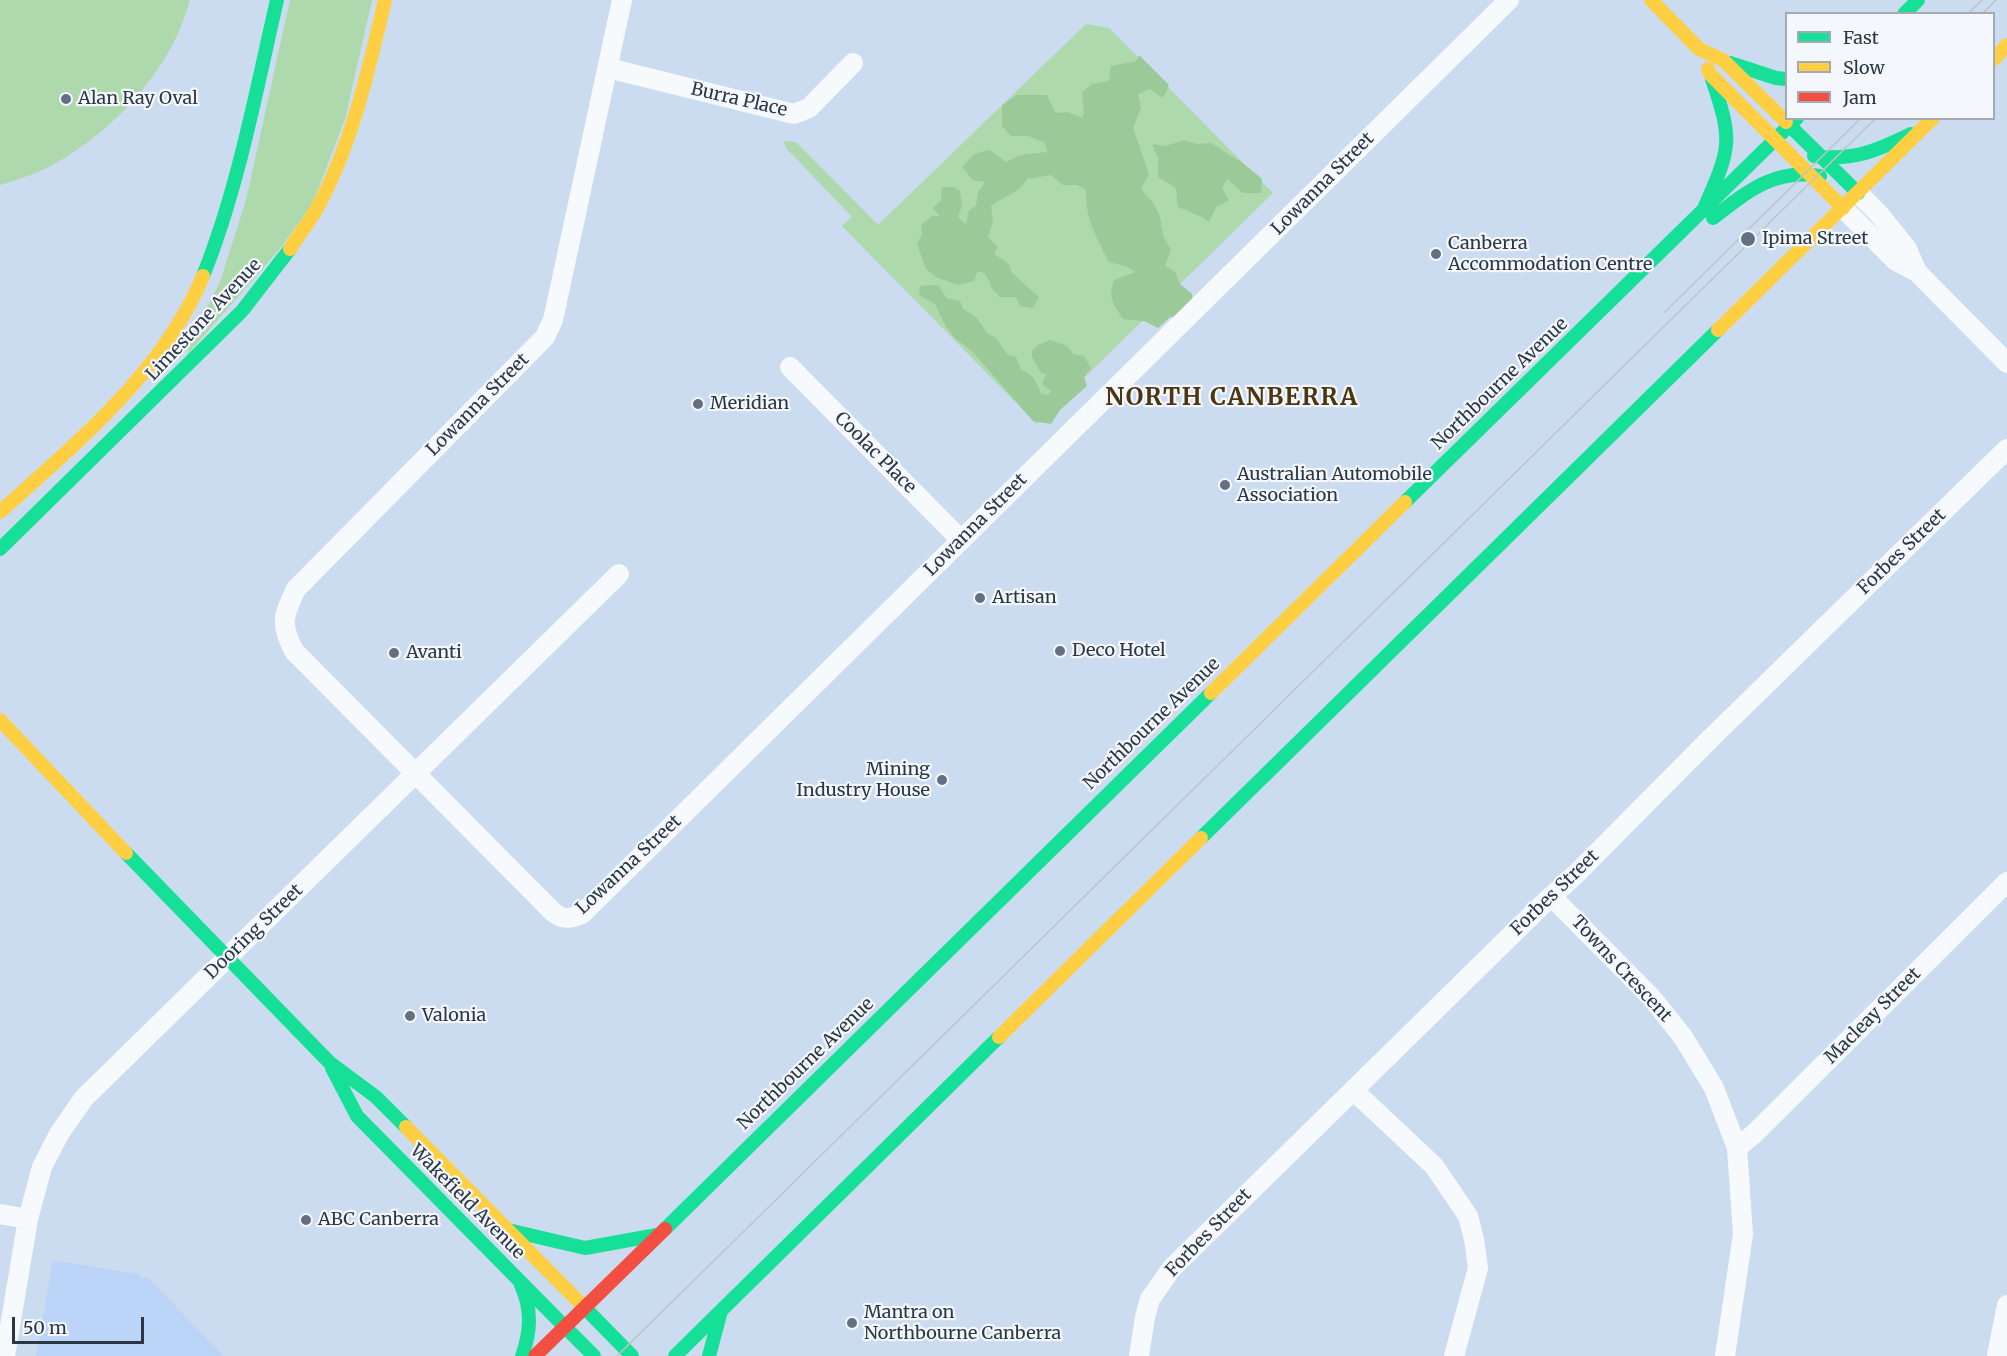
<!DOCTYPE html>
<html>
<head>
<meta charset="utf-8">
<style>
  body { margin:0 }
  #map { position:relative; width:2007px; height:1356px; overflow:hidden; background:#cbdbf0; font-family:Merriweather,serif }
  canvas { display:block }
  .legend { position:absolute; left:1785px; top:12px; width:210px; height:108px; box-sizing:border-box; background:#f4f7fb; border:2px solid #a4aab3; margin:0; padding:8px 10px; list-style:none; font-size:18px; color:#2c3746 }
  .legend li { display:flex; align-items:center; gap:12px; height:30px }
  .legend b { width:30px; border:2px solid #a4aab3 }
  .scale { position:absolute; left:12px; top:1317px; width:132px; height:27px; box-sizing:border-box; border:3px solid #2c3746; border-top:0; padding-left:8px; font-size:18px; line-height:21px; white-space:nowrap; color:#2c3746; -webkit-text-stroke:4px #f4f7fb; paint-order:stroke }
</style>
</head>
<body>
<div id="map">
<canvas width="2007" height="1356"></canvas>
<ul class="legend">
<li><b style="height:8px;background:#16e098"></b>Fast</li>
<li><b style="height:8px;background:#ffcf43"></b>Slow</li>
<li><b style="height:8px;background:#f24e42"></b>Jam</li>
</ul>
<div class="scale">50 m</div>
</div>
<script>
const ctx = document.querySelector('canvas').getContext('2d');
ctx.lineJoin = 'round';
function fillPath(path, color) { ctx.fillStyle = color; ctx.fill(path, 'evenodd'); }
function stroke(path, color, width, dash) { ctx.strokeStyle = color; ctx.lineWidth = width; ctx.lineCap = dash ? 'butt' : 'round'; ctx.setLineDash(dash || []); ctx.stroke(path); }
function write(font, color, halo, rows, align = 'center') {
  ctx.font = font + ' Merriweather,serif'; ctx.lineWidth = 4.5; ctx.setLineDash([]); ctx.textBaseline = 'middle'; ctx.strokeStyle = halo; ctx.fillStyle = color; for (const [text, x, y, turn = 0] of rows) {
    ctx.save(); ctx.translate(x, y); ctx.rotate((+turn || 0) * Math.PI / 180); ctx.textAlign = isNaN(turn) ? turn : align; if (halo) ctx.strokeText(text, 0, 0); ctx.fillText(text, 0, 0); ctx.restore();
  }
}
const built = new Path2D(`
  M 53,1260 L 138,1274 L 142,1279 L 147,1277 L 224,1356 L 36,1356 Z`);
const green = new Path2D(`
  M 0,0 L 190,0 C 172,68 116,129 56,163 C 39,173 19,179 0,185 Z
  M 290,0 L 372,0 L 345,119 L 312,205 L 278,251 L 187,355 L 189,343 L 220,282 L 246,200 Z
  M 1086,24 L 1109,28 L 1273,193 L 1037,424 L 842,226 L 852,217 L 786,148 L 784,141 L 796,142 L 878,225 Z`);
const forest = new Path2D(`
  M 1139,55 L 1169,85 L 1163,98 L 1150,89 L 1138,94 L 1141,108 L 1133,128 L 1149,174 L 1141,189 L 1154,204 L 1160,217 L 1163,236 L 1171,250 L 1165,266 L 1175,272 L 1180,284 L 1192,294 L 1193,308 L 1179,318 L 1170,317 L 1158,328 L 1144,321 L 1123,319 C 1113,303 1108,299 1114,280 L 1136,272 L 1125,266 L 1109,262 C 1097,238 1085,218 1086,190 L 1077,185 L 1063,185 L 1051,175 L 1027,179 C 1018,194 1004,196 991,206 L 993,222 L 988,237 L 998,247 L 994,254 L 1009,264 L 1012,273 L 1039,297 L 1033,308 L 1020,306 L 1016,297 L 1000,297 L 990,286 L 990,282 L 984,273 L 978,271 L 974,281 L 958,285 L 936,277 L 926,269 L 917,244 L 922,235 L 921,225 L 932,216 L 940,216 L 933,208 L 941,200 L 942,187 L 954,187 L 960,191 L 962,205 L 958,217 L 966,225 L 969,210 L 976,206 L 978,192 L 985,182 L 973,180 L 962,167 L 974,154 L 990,150 L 1006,162 L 1021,155 L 1047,152 L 1045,143 L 1028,136 L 1011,136 L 1002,126 L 1002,105 L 1017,95 L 1047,95 L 1055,113 L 1068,112 L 1082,118 L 1084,114 L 1082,92 L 1092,84 L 1109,81 L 1111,66 L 1136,61 Z
  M 1183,140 L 1197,144 L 1211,143 L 1244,164 L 1262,179 L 1261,193 L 1243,193 L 1227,179 L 1222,188 L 1229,200 L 1216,207 L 1209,222 C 1199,214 1189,212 1178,207 L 1176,188 L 1158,177 L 1158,158 L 1152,144 L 1166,146 Z
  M 932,285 L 939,286 L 946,298 L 960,301 L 963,309 L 976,317 L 987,333 L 996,338 L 1007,354 L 1016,357 L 1021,370 C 1033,373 1037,383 1041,394 L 1048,395 L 1051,391 L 1042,384 L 1046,374 L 1041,373 L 1032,357 L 1032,351 L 1038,345 L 1050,340 L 1067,346 L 1073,354 L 1084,356 L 1091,368 L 1084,377 L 1087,386 L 1060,410 L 1051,424 L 1033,421 L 972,351 L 956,339 L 946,327 L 935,304 L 919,295 L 920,286 Z`);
const street = new Path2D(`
  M 622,0 L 553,320 L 545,337 L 296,589 C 283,617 280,623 294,651 L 553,912 C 563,920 570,919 582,914 L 1509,0
  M 608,68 L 794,114 L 809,108 L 853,63
  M 1858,193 L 1879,214 L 1907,249 L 1917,272
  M 1843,208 L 1896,261 L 1917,272 L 2007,363
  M 790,367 L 961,540
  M 1551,896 L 1651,997 L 1683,1037 L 1714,1088 L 1737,1148 L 1743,1234 L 1725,1356
  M 1353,1090 L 1434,1166 L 1468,1216 L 1474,1239 L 1478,1268 L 1454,1356
  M 1737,1148 L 1755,1133 L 2007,882
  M 0,1214 L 28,1219
  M 5,1356 L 28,1219 L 42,1167 L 59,1134 L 84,1098 L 619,574
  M 1139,1356 L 1145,1317 L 1150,1299 L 1172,1268 L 1541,906 L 1576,874 L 1707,742 L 2007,449
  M 1997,1356 L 2007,1305`);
const fast = new Path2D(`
  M 1904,14 L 1918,0
  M 1730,63 L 1776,78 L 1786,79
  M 1786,122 L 1858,193
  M 1814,156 C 1854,161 1876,151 1911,134
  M 1705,206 C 1731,147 1733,141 1712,79
  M 1713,218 C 1747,192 1774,168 1820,176
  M 203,276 C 238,189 256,91 277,0
  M 1405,502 L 1797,118
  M 0,549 L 242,311 L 290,249
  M 1201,838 L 1718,330
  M 126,853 L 329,1062 L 376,1097 L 406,1127
  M 332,1068 L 357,1116 L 565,1327
  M 665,1229 L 1211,693
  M 508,1230 L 585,1248 L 657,1235
  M 521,1285 C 532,1309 531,1331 522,1356
  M 584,1307 L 632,1356
  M 565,1327 L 594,1356
  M 675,1356 L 999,1037
  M 709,1356 L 721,1311`);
const slow = new Path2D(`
  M 1651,0 L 1699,49 L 1723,60 L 1786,122
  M 1994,59 L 2007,45
  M 1708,69 L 1710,74 L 1843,208
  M 290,249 C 298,236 308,224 316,210 C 351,148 369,69 385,0
  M 1718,330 L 1933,118
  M 0,512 C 76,443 163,373 203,276
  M 1211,693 L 1405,502
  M 0,720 L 126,853
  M 999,1037 L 1201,838
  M 406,1127 L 584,1307`);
const jam = new Path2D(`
  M 535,1356 L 665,1229`);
const tram = new Path2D(`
  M 1968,14 L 1982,0
  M 1982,14 L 1996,0
  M 1665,312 L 1861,118
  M 617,1356 L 1876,118`);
const markers = [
  [66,99,6,"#647082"],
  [1748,239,8,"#647082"],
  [1436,254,6,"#647082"],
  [698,404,6,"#647082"],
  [1225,485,6,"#647082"],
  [980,598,6,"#647082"],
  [1060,651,6,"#647082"],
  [394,653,6,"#647082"],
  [942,780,6,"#647082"],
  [410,1016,6,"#647082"],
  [306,1220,6,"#647082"],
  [852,1323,6,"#647082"]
];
const poiNames = [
  ["Alan Ray Oval",78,99],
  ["Ipima Street",1762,239],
  ["Canberra",1448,244],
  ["Accommodation Centre",1448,265],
  ["Meridian",710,404],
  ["Australian Automobile",1237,475],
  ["Association",1237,496],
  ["Artisan",992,598],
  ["Deco Hotel",1072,651],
  ["Avanti",406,653],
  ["Mining",930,770,"right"],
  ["Industry House",930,791,"right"],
  ["Valonia",422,1016],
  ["ABC Canberra",318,1220],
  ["Mantra on",864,1313],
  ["Northbourne Canberra",864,1334]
];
const streetNames = [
  ["Burra Place",739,100,13],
  ["Lowanna Street",1323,184,-45],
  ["Limestone Avenue",204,320,-47],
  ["Northbourne Avenue",1500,384,-44],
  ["Lowanna Street",478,405,-45],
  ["Coolac Place",875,453,45],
  ["Lowanna Street",976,525,-45],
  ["Forbes Street",1902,552,-44],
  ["Northbourne Avenue",1152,724,-44],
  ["Lowanna Street",629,865,-43],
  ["Forbes Street",1555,893,-44],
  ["Dooring Street",254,932,-44],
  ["Towns Crescent",1621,969,47],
  ["Macleay Street",1873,1016,-45],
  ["Northbourne Avenue",806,1064,-44],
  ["Wakefield Avenue",467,1202,45],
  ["Forbes Street",1209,1233,-46]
];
const districtNames = [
  ["NORTH CANBERRA",1232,398]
];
fillPath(built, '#bbd4f7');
fillPath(green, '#add9ac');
fillPath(forest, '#9bc997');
stroke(street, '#f7fafd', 20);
stroke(fast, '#16e098', 14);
stroke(slow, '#ffcf43', 14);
stroke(jam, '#f24e42', 14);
stroke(tram, '#bfc3c8', 1.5);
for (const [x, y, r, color] of markers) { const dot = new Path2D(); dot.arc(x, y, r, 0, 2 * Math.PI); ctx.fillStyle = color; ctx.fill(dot); stroke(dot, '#f4f7fb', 2); }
write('18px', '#2c3746', '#f4f7fb', poiNames, 'left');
write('18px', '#2c3746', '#f4f7fb', streetNames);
ctx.letterSpacing = '1.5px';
write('bold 24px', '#4c3612', '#f4f7fb', districtNames);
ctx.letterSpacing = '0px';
</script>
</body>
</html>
